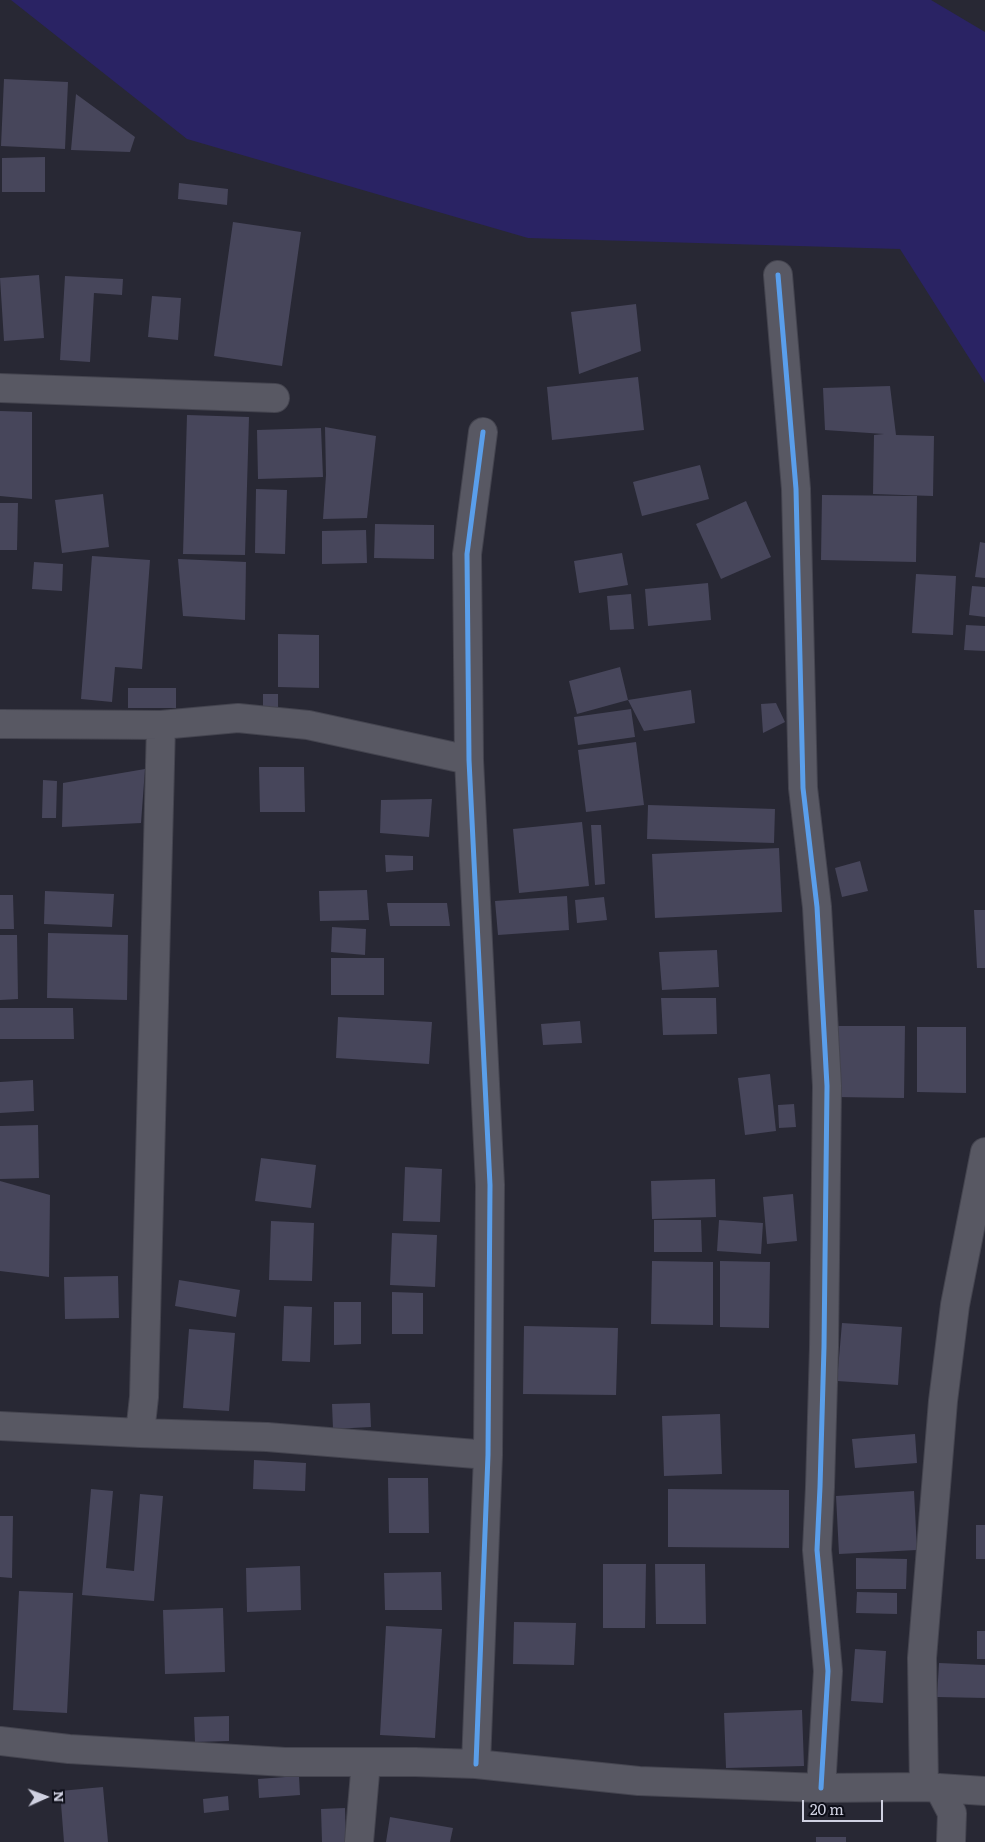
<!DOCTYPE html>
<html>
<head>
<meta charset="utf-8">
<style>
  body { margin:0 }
  #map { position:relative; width:985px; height:1842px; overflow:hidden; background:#282834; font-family:Literata,serif }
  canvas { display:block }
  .north { position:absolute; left:20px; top:1772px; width:50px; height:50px; -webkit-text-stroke:4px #0d0e18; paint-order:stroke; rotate:88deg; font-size:14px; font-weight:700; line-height:20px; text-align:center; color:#d0d1e1 }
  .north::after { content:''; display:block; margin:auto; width:18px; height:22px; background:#d0d1e1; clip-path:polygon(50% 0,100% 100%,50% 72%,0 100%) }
  .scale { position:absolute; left:802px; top:1800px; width:81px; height:22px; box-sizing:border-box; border:2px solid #d0d1e1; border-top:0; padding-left:6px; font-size:15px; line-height:18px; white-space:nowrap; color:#d0d1e1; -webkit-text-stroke:4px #0d0e18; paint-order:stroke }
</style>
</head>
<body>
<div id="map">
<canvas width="985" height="1842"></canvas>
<div class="north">N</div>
<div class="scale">20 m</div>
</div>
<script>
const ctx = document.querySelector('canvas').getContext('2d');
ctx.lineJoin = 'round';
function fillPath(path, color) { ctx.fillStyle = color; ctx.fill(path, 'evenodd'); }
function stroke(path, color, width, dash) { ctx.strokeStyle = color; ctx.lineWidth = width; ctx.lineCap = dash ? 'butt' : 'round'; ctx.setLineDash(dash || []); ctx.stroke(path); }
const green = new Path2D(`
  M 11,0 L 931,0 L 985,32 L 985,383 L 900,249 L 528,238 L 187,139 Z`);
const building = new Path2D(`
  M 4,79 L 68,82 L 65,149 L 1,146 Z
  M 76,94 L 135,137 L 130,152 L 71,150 Z
  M 45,157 L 45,192 L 2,192 L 2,158 Z
  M 179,183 L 228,189 L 227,205 L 178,199 Z
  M 233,222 L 301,232 L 282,366 L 214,356 Z
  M 39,275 L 44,338 L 4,341 L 0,278 Z
  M 65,276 L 123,279 L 122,295 L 94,293 L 90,362 L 60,360 Z
  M 152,296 L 181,298 L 178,340 L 148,337 Z
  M 636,304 L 641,351 L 579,374 L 571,312 Z
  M 638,377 L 644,430 L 552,440 L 547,387 Z
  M 890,386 L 896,435 L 934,436 L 933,496 L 873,494 L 874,435 L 884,434 L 825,430 L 823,388 Z
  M 0,411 L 32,412 L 32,499 L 0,496 Z
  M 187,415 L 249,417 L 245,555 L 183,554 Z
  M 325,427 L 376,436 L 367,518 L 323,519 L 326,475 Z
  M 321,428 L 323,477 L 258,479 L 257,430 Z
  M 700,465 L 709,499 L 642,516 L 633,482 Z
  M 256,489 L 287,490 L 285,554 L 255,553 Z
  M 103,494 L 109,547 L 62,553 L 55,500 Z
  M 822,495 L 917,496 L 916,562 L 821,560 Z
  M 746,501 L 771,557 L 721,579 L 696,524 Z
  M 0,503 L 18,503 L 17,550 L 0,550 Z
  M 375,524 L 434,525 L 434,559 L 374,558 Z
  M 366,530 L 367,563 L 322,564 L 322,531 Z
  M 980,542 L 985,543 L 985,578 L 975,577 Z
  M 622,553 L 628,585 L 579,593 L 574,561 Z
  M 92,556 L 150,560 L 142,669 L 115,667 L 112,702 L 81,699 Z
  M 178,559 L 246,562 L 245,620 L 183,616 Z
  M 34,562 L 63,564 L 62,591 L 32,589 Z
  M 916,574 L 956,576 L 953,635 L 912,633 Z
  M 708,583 L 711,620 L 648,626 L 645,589 Z
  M 972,586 L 985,587 L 985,617 L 969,615 Z
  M 631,594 L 634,629 L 610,630 L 607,596 Z
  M 966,625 L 985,626 L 985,651 L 964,650 Z
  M 278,634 L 319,635 L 319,688 L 278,687 Z
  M 620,667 L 628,700 L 577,714 L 569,681 Z
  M 128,688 L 176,688 L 176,708 L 128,708 Z
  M 691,690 L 695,723 L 644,731 L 628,700 Z
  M 263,694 L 278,694 L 278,714 L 263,713 Z
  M 776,703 L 785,722 L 763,733 L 761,704 Z
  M 631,709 L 635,737 L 578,745 L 574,717 Z
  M 636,742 L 644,805 L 586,812 L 578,750 Z
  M 259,767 L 304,767 L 305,812 L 260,812 Z
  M 145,769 L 141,823 L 62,827 L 63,783 Z
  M 43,780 L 57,781 L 56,818 L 42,818 Z
  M 432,799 L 429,837 L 380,833 L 381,800 Z
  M 648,805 L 775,809 L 774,843 L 647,839 Z
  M 582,822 L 589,886 L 519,893 L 513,829 Z
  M 591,825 L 601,825 L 605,884 L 595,885 Z
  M 779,848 L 782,912 L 655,918 L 652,854 Z
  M 385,855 L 413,856 L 413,870 L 386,872 Z
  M 860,861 L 868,891 L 842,897 L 835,868 Z
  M 367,890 L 369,920 L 320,921 L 319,891 Z
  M 45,891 L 114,894 L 112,927 L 44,924 Z
  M 0,895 L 13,895 L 14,929 L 0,929 Z
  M 567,896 L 569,930 L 498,935 L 495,901 Z
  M 604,897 L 607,920 L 577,923 L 575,900 Z
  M 387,903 L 447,903 L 450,926 L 390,926 Z
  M 974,910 L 985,910 L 985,968 L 977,968 Z
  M 332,927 L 366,929 L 365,955 L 331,952 Z
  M 48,933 L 128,935 L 127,1000 L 47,998 Z
  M 0,935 L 17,935 L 18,999 L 0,1000 Z
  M 717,950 L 719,987 L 662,990 L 659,952 Z
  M 331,958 L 384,958 L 384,995 L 331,995 Z
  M 661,998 L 716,998 L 717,1034 L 663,1035 Z
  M 0,1008 L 73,1008 L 74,1039 L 0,1039 Z
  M 338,1017 L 432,1022 L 429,1064 L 336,1058 Z
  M 580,1021 L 582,1043 L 543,1045 L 541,1024 Z
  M 837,1026 L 905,1026 L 904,1098 L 835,1097 Z
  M 917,1027 L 966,1027 L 966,1093 L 917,1092 Z
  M 770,1074 L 776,1131 L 745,1135 L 738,1078 Z
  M 33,1080 L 34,1111 L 0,1113 L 0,1082 Z
  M 794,1104 L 796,1127 L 779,1128 L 778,1105 Z
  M 38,1125 L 39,1178 L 0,1179 L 0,1126 Z
  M 261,1158 L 316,1165 L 311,1208 L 255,1201 Z
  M 405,1167 L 442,1169 L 440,1222 L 403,1221 Z
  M 715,1179 L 716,1217 L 652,1219 L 651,1181 Z
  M 0,1181 L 50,1195 L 49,1277 L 0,1271 Z
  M 793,1194 L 797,1241 L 767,1244 L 763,1197 Z
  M 654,1220 L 701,1220 L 702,1252 L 654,1252 Z
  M 719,1220 L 763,1223 L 761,1254 L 717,1251 Z
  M 271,1221 L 314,1223 L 312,1281 L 269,1280 Z
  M 392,1233 L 437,1235 L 435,1287 L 390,1285 Z
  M 652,1261 L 713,1262 L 713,1325 L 651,1324 Z
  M 720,1261 L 770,1262 L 769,1328 L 720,1327 Z
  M 118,1276 L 119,1318 L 65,1319 L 64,1277 Z
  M 179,1280 L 240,1290 L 236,1317 L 175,1306 Z
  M 392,1292 L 423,1293 L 423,1334 L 392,1334 Z
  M 334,1302 L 361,1302 L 361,1344 L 334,1345 Z
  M 284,1306 L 312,1307 L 310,1362 L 282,1361 Z
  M 842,1323 L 902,1327 L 898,1385 L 837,1381 Z
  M 524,1326 L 618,1328 L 616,1395 L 523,1394 Z
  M 189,1329 L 235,1333 L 229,1411 L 183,1408 Z
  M 370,1403 L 371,1427 L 333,1429 L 332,1404 Z
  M 720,1414 L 722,1474 L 664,1476 L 662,1416 Z
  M 915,1434 L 917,1463 L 855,1468 L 852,1439 Z
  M 254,1460 L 306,1463 L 305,1491 L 253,1489 Z
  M 388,1478 L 428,1478 L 429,1533 L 389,1533 Z
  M 91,1489 L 113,1491 L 106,1568 L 134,1571 L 140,1494 L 163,1496 L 154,1601 L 82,1595 Z
  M 668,1489 L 789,1490 L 789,1548 L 668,1547 Z
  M 914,1491 L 917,1550 L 839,1554 L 836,1496 Z
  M 0,1516 L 13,1516 L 12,1578 L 0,1577 Z
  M 976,1525 L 985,1525 L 985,1559 L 976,1559 Z
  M 856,1558 L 907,1559 L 906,1589 L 856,1589 Z
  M 603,1564 L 646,1564 L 645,1628 L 603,1628 Z
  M 655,1564 L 705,1564 L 706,1624 L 656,1624 Z
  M 300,1566 L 301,1610 L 247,1612 L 246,1568 Z
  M 441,1572 L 442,1610 L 385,1610 L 384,1573 Z
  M 19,1591 L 73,1593 L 67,1713 L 13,1710 Z
  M 857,1592 L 897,1593 L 897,1614 L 856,1613 Z
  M 223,1608 L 225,1672 L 165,1674 L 163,1610 Z
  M 514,1622 L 576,1623 L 574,1665 L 513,1664 Z
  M 386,1626 L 442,1629 L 435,1738 L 380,1735 Z
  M 977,1631 L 985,1631 L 985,1659 L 977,1659 Z
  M 855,1649 L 886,1651 L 883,1703 L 851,1701 Z
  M 939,1663 L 985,1665 L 985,1698 L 937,1697 Z
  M 802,1710 L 804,1766 L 726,1768 L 724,1713 Z
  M 229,1716 L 229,1741 L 195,1742 L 194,1717 Z
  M 299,1776 L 300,1795 L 259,1798 L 258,1779 Z
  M 103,1787 L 108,1842 L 64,1842 L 60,1791 Z
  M 228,1796 L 229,1810 L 204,1813 L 203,1799 Z
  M 345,1808 L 346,1842 L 322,1842 L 321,1809 Z
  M 390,1817 L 453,1828 L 450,1842 L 386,1842 Z
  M 816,1837 L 846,1837 L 846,1842 L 816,1842 Z`);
const street = new Path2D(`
  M 778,275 L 796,489 L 803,788 L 817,907 L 827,1086 L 824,1347 L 820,1487 L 817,1550 L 828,1671 L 821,1788
  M 0,388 L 275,398
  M 0,724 L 161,725 L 238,718 L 308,725 L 469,760
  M 0,1426 L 140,1433 L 267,1437 L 488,1455
  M 140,1433 L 144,1397 L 161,725
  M 0,1741 L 69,1749 L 285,1762 L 415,1762 L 476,1764 L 639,1781 L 821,1788 L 924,1787 L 985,1791
  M 476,1764 L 488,1455 L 490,1185 L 469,760 L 467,554 L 483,432
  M 924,1787 L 922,1658 L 943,1401 L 955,1305 L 985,1152
  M 939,1788 L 952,1813 L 951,1842
  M 359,1842 L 366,1762`);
const cycleway = new Path2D(`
  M 778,275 L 796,489 L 803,788 L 817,907 L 827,1086 L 824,1347 L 820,1487 L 817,1550 L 828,1671 L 821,1788
  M 476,1764 L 488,1455 L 490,1185 L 469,760 L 467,554 L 483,432`);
fillPath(green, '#2a2364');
fillPath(building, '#47465b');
stroke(street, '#44444f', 30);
stroke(street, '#585863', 28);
stroke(cycleway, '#5a9eea', 5);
</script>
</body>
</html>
